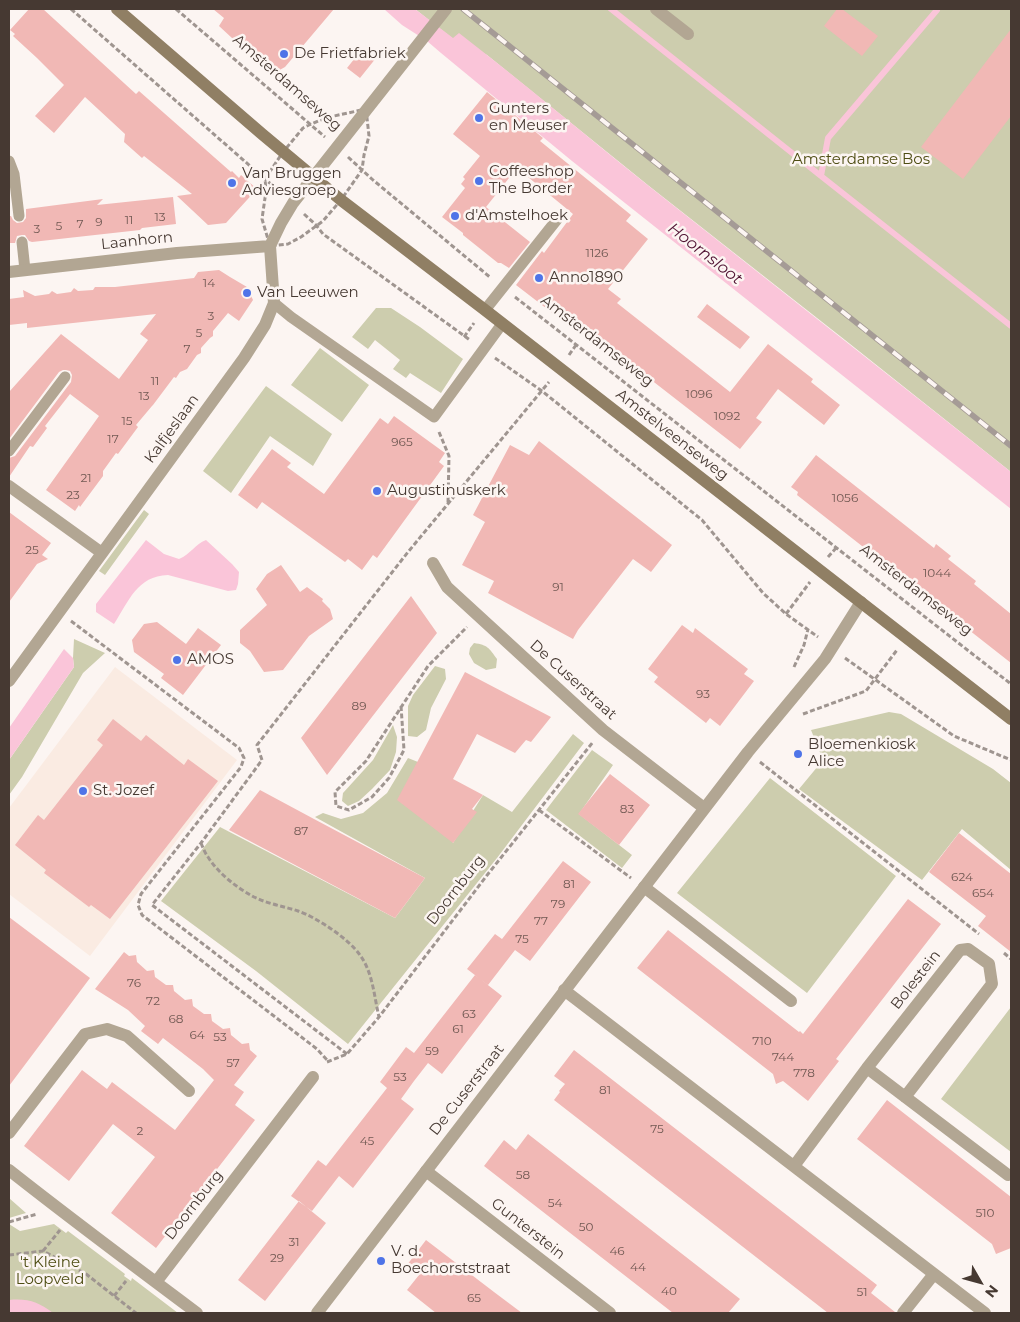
<!DOCTYPE html>
<html>
<head>
<meta charset="utf-8">
<style>
  body { margin:0 }
  #map { position:relative; width:1020px; height:1322px; overflow:hidden; background:#fcf5f2; font-family:Montserrat,sans-serif }
  canvas { display:block }
  .frame { position:absolute; inset:0; border:10px solid #463932; pointer-events:none }
  .north { position:absolute; left:955px; top:1257px; width:50px; height:50px; -webkit-text-stroke:4px #fcf5f2; paint-order:stroke; rotate:128deg; font-size:14px; font-weight:700; line-height:20px; text-align:center; color:#463932 }
  .north::after { content:''; display:block; margin:auto; width:18px; height:22px; background:#463932; clip-path:polygon(50% 0,100% 100%,50% 72%,0 100%) }
</style>
</head>
<body>
<div id="map">
<canvas width="1020" height="1322"></canvas>
<div class="frame"></div>
<div class="north">N</div>
</div>
<script>
const ctx = document.querySelector('canvas').getContext('2d');
ctx.lineJoin = 'round';
function fillPath(path, color) { ctx.fillStyle = color; ctx.fill(path, 'evenodd'); }
function stroke(path, color, width, dash) { ctx.strokeStyle = color; ctx.lineWidth = width; ctx.lineCap = dash ? 'butt' : 'round'; ctx.setLineDash(dash || []); ctx.stroke(path); }
function write(font, color, halo, rows, align = 'center') {
  ctx.font = font + ' Montserrat,sans-serif'; ctx.lineWidth = 5; ctx.setLineDash([]); ctx.textBaseline = 'middle'; ctx.strokeStyle = halo; ctx.fillStyle = color; for (const [text, x, y, turn = 0] of rows) {
    ctx.save(); ctx.translate(x, y); ctx.rotate((+turn || 0) * Math.PI / 180); ctx.textAlign = isNaN(turn) ? turn : align; if (halo) ctx.strokeText(text, 0, 0); ctx.fillText(text, 0, 0); ctx.restore();
  }
}
const built = new Path2D(`
  M 115,667 L 237,760 L 90,956 L 9,894 L 9,808 Z`);
const green = new Path2D(`
  M 415,9 L 1011,9 L 1011,472 L 845,340 L 649,186 L 487,55 L 453,39 Z
  M 376,308 L 391,308 L 420,327 L 463,359 L 441,393 L 410,373 L 406,378 L 393,369 L 400,360 L 375,340 L 368,349 L 352,337 Z
  M 320,348 L 369,385 L 342,422 L 291,385 Z
  M 266,386 L 332,434 L 313,466 L 270,436 L 231,493 L 203,471 Z
  M 144,510 L 149,514 L 105,575 L 99,571 Z
  M 74,639 L 105,653 L 83,673 L 22,777 L 9,795 L 9,760 L 74,667 L 73,658 Z
  M 474,643 C 488,645 489,648 497,659 L 496,668 L 486,670 L 474,663 L 469,654 L 470,648 Z
  M 435,666 L 445,669 L 446,679 L 431,708 L 426,730 L 417,737 L 408,736 L 408,706 L 413,695 Z
  M 889,712 L 901,714 L 993,769 L 1011,783 L 1011,870 L 962,829 L 922,880 L 799,789 L 823,760 L 811,730 Z
  M 393,725 L 397,737 L 396,752 L 390,770 L 372,789 L 359,801 L 348,806 L 342,801 L 343,793 L 373,760 Z
  M 573,734 L 584,743 L 497,858 L 348,1044 L 256,971 L 161,901 L 220,827 L 395,918 L 425,878 L 315,817 L 323,813 L 341,819 L 363,813 L 387,793 L 408,758 L 418,762 L 453,843 L 483,795 L 512,812 Z
  M 592,750 L 613,765 L 579,814 L 632,855 L 622,868 L 546,810 Z
  M 770,778 L 896,876 L 807,993 L 677,893 Z
  M 1011,1007 L 1011,1152 L 941,1099 Z
  M 9,1198 L 26,1213 L 9,1218 Z
  M 9,1224 L 20,1231 L 54,1224 L 66,1233 L 68,1231 L 125,1274 L 124,1276 L 131,1281 L 132,1278 L 178,1313 L 9,1313 Z`);
const water = new Path2D(`
  M 384,9 L 415,9 L 453,38 L 459,33 C 524,83 586,136 650,187 C 770,282 891,377 1011,472 L 1011,509 L 572,161 L 441,53 L 427,41 L 402,25 Z
  M 146,540 L 164,554 L 179,559 C 191,554 195,544 206,540 L 232,564 L 239,572 L 238,584 L 236,590 L 228,591 L 168,575 C 137,576 129,601 114,624 L 96,612 L 96,604 Z
  M 64,649 L 73,658 L 74,667 L 9,760 L 9,728 Z
  M 9,1300 C 27,1298 39,1302 53,1313 L 9,1313 Z`);
const stream = new Path2D(`
  M 611,9 L 821,176
  M 937,10 L 828,138 L 821,176 L 1011,326`);
const building = new Path2D(`
  M 29,9 L 43,9 L 136,94 L 139,91 L 231,172 L 232,171 L 239,178 L 241,175 L 257,189 L 226,223 L 208,225 L 177,196 L 192,194 L 144,156 L 142,158 L 124,142 L 125,134 L 85,97 L 54,133 L 35,116 L 64,85 L 37,58 L 13,36 L 15,34 L 10,30 Z
  M 213,9 L 334,9 L 285,67 L 276,72 L 270,71 L 259,63 L 219,26 L 224,18 Z
  M 837,9 L 842,9 L 878,36 L 862,56 L 824,26 Z
  M 1011,29 L 1011,116 L 963,179 L 921,147 Z
  M 363,48 L 376,58 L 360,78 L 347,68 Z
  M 487,92 L 543,138 L 540,141 L 631,215 L 626,221 L 648,239 L 608,289 L 621,299 L 617,303 L 730,392 L 768,344 L 813,379 L 811,382 L 840,405 L 824,425 L 778,389 L 756,418 L 762,422 L 740,449 L 560,309 L 555,315 L 516,285 L 542,251 L 544,253 L 573,214 L 517,168 L 486,207 L 530,242 L 509,268 L 501,263 L 498,263 L 463,235 L 463,233 L 442,217 L 465,188 L 461,184 L 465,179 L 463,177 L 480,156 L 453,134 Z
  M 173,197 L 176,224 L 142,228 L 140,230 L 32,242 L 29,241 L 25,235 L 22,235 L 17,236 L 15,243 L 9,243 L 9,216 L 11,216 L 13,220 L 17,223 L 23,222 L 26,218 L 26,209 L 103,199 L 97,205 Z
  M 219,270 L 230,277 L 247,287 L 253,300 L 239,321 L 228,313 L 213,331 L 213,336 L 210,338 L 201,348 L 201,353 L 197,355 L 187,369 L 180,372 L 176,378 L 174,377 L 153,405 L 152,406 L 136,425 L 138,427 L 118,454 L 116,453 L 103,471 L 103,476 L 80,507 L 79,505 L 75,511 L 46,490 L 99,416 L 70,394 L 45,426 L 47,428 L 33,447 L 30,446 L 9,477 L 9,458 L 15,456 L 71,382 L 72,375 L 70,371 L 66,370 L 63,370 L 59,372 L 9,439 L 9,392 L 61,334 L 119,379 L 148,340 L 140,334 L 156,314 L 27,328 L 27,323 L 9,325 L 9,299 L 24,297 L 23,290 L 35,296 L 49,294 L 52,291 L 57,294 L 71,292 L 74,288 L 78,291 L 93,290 L 95,287 L 115,287 L 194,278 L 198,272 Z
  M 707,304 L 750,337 L 740,349 L 697,317 Z
  M 394,416 L 445,453 L 439,462 L 444,466 L 377,558 L 373,555 L 362,570 L 348,559 L 345,562 L 262,502 L 257,509 L 238,495 L 272,449 L 291,463 L 287,467 L 324,494 L 380,418 L 388,424 Z
  M 539,441 L 672,545 L 651,572 L 633,559 L 578,630 L 573,639 L 488,593 L 494,581 L 462,565 L 485,522 L 473,515 L 510,445 L 529,455 Z
  M 816,455 L 934,548 L 936,544 L 951,556 L 948,559 L 976,581 L 974,584 L 1011,614 L 1011,663 L 797,495 L 798,492 L 791,487 Z
  M 9,512 L 51,543 L 42,555 L 48,559 L 37,564 L 9,602 Z
  M 281,565 L 300,592 L 307,587 L 323,599 L 322,601 L 330,609 L 333,619 L 309,636 L 283,670 L 264,672 L 250,651 L 240,643 L 240,630 L 267,605 L 256,589 L 267,574 Z
  M 411,596 L 437,633 L 327,775 L 301,738 Z
  M 157,622 L 186,644 L 198,628 L 221,645 L 183,695 L 161,678 L 164,674 L 134,652 L 132,640 L 144,624 Z
  M 682,625 L 693,633 L 695,628 L 748,669 L 744,674 L 754,681 L 720,726 L 710,718 L 706,723 L 654,682 L 658,677 L 648,669 Z
  M 465,672 L 551,717 L 531,742 L 526,740 L 515,753 L 477,734 L 453,779 L 483,795 L 472,809 L 477,812 L 453,843 L 397,800 Z
  M 113,719 L 141,741 L 146,735 L 184,765 L 188,759 L 218,781 L 110,919 L 91,905 L 89,907 L 44,873 L 46,870 L 15,845 L 38,815 L 44,820 L 103,745 L 97,740 Z
  M 610,774 L 650,805 L 619,845 L 578,814 Z
  M 260,790 L 314,819 L 425,878 L 395,918 L 229,830 Z
  M 959,833 L 1011,874 L 1011,952 L 978,926 L 986,916 L 929,872 Z
  M 563,861 L 591,882 L 530,961 L 515,950 L 488,985 L 467,969 L 495,934 L 502,939 Z
  M 908,899 L 941,924 L 836,1059 L 839,1061 L 808,1101 L 783,1081 L 776,1084 L 773,1074 L 637,968 L 668,930 L 799,1032 L 800,1031 L 803,1034 Z
  M 9,917 L 90,978 L 9,1086 Z
  M 124,952 L 129,956 L 136,955 L 137,962 L 147,971 L 154,970 L 155,977 L 166,985 L 173,985 L 174,991 L 185,1000 L 192,999 L 193,1006 L 204,1014 L 211,1014 L 212,1021 L 223,1029 L 230,1028 L 231,1035 L 242,1044 L 249,1043 L 250,1050 L 257,1056 L 234,1085 L 244,1092 L 235,1105 L 255,1120 L 156,1248 L 111,1213 L 155,1157 L 113,1124 L 69,1181 L 24,1146 L 82,1070 L 107,1089 L 112,1082 L 175,1130 L 214,1080 L 203,1069 L 163,1038 L 158,1044 L 141,1031 L 145,1026 L 128,1010 L 95,989 Z
  M 475,975 L 502,996 L 442,1074 L 428,1063 L 414,1081 L 401,1099 L 414,1109 L 353,1188 L 339,1176 L 312,1211 L 291,1196 L 318,1160 L 326,1166 L 387,1088 L 380,1082 L 406,1047 L 414,1053 Z
  M 574,1050 L 877,1285 L 871,1293 L 895,1312 L 895,1313 L 828,1313 L 554,1100 L 560,1092 L 559,1091 L 565,1084 L 554,1076 Z
  M 887,1100 L 1011,1197 L 1011,1248 L 996,1254 L 992,1244 L 857,1139 Z
  M 528,1134 L 740,1299 L 728,1313 L 673,1313 L 484,1166 L 504,1140 L 516,1150 Z
  M 299,1201 L 326,1223 L 265,1301 L 238,1280 Z
  M 426,1240 L 494,1292 L 522,1313 L 436,1313 L 407,1290 L 419,1275 L 407,1265 Z`);
const path = new Path2D(`
  M 71,9 L 281,193
  M 176,9 L 325,137
  M 366,109 L 369,136 L 364,155 L 362,170 L 341,200 L 323,221 L 301,237 L 288,244 L 270,246 L 262,219 L 266,191 L 265,179 L 283,152 L 303,128 L 309,125 L 325,118 Z
  M 348,157 L 373,180 L 491,278
  M 304,214 L 316,225 L 323,234 L 470,340
  M 515,297 L 1011,684
  M 464,337 L 474,323
  M 569,355 L 576,345
  M 495,358 L 542,391 L 702,520 L 763,593 L 786,614 L 818,637
  M 439,432 L 449,456 L 448,503
  M 828,557 L 836,548
  M 786,614 L 810,582
  M 71,621 L 239,748 L 244,758 L 241,767 L 141,894 L 138,905 L 142,915 L 317,1049 L 328,1061
  M 845,658 L 954,736 L 1011,760
  M 794,667 L 804,645 L 808,629
  M 401,706 L 404,750 L 389,778 L 372,797 L 349,810 L 336,806 L 335,792 L 366,761 L 428,666 L 467,627
  M 803,714 L 866,691 L 897,650
  M 760,762 L 979,934
  M 539,810 L 631,878
  M 201,843 C 203,848 205,853 208,857 C 218,873 237,888 254,897 C 268,904 283,906 298,911 C 316,917 349,939 360,955 C 373,973 374,996 379,1017
  M 1004,953 L 1011,959
  M 347,1054 L 152,905 L 201,843 L 262,760 L 257,745 L 408,552 L 549,382
  M 327,1062 L 347,1054 L 379,1017 L 488,874 L 593,742
  M 9,1222 L 37,1214
  M 43,1251 L 60,1230
  M 9,1255 L 43,1251 L 86,1274 L 136,1313
  M 114,1296 L 126,1281`);
const service = new Path2D(`
  M 9,161 L 14,174 L 19,216
  M 22,242 L 25,270
  M 274,303 L 291,317 L 434,417 L 502,324
  M 485,310 L 559,217
  M 9,451 L 65,377`);
const minor = new Path2D(`
  M 656,9 L 688,34
  M 9,272 L 177,253 L 270,246
  M 9,486 L 102,553
  M 433,563 L 447,587 L 603,730 L 704,808
  M 9,681 L 244,358 L 265,325 L 274,303 L 270,246 L 281,223 L 293,203 L 446,9
  M 644,887 L 791,1001
  M 564,990 L 985,1313
  M 867,1068 L 1008,1175
  M 9,1133 L 85,1034 L 107,1029 L 127,1036 L 189,1091
  M 794,1166 L 867,1068 L 960,950 L 968,949 L 989,964 L 992,984 L 905,1097
  M 9,1170 C 71,1219 134,1266 197,1313
  M 426,1171 L 610,1313
  M 156,1282 L 313,1077
  M 903,1313 L 934,1274`);
const tertiary = new Path2D(`
  M 317,1313 L 748,752 L 825,659 L 861,602`);
const secondary = new Path2D(`
  M 117,9 L 262,134 L 341,200 L 485,310 L 1011,719`);
const rail = new Path2D(`
  M 463,9 L 1011,446`);
const markers = [
  [284,54,5,"#4f74e8"],
  [479,118,5,"#4f74e8"],
  [479,181,5,"#4f74e8"],
  [232,183,5,"#4f74e8"],
  [455,216,5,"#4f74e8"],
  [539,278,5,"#4f74e8"],
  [247,293,5,"#4f74e8"],
  [377,491,5,"#4f74e8"],
  [177,660,5,"#4f74e8"],
  [798,754,5,"#4f74e8"],
  [83,791,5,"#4f74e8"],
  [381,1261,5,"#4f74e8"]
];
const numberNames = [
  ["13",160,217],
  ["11",129,220],
  ["9",99,222],
  ["7",80,224],
  ["5",59,226],
  ["3",37,229],
  ["1126",597,253],
  ["14",209,283],
  ["3",211,316],
  ["5",199,333],
  ["7",187,349],
  ["11",155,381],
  ["1096",699,394],
  ["13",144,396],
  ["1092",727,416],
  ["15",127,421],
  ["17",113,439],
  ["965",402,442],
  ["21",86,478],
  ["23",73,495],
  ["1056",845,498],
  ["25",32,550],
  ["1044",937,573],
  ["91",558,587],
  ["93",703,694],
  ["89",359,706],
  ["83",627,809],
  ["87",301,831],
  ["624",962,877],
  ["81",569,884],
  ["654",983,893],
  ["79",558,904],
  ["77",541,921],
  ["75",522,939],
  ["76",134,983],
  ["72",153,1001],
  ["63",469,1014],
  ["68",176,1019],
  ["61",458,1029],
  ["64",197,1035],
  ["53",220,1037],
  ["710",762,1041],
  ["59",432,1051],
  ["744",783,1057],
  ["57",233,1063],
  ["778",804,1073],
  ["53",400,1077],
  ["81",605,1090],
  ["75",657,1129],
  ["2",140,1131],
  ["45",367,1141],
  ["58",523,1175],
  ["54",555,1203],
  ["510",985,1213],
  ["50",586,1227],
  ["31",294,1242],
  ["46",617,1251],
  ["29",277,1258],
  ["44",638,1267],
  ["40",669,1291],
  ["51",862,1292],
  ["65",474,1298]
];
const poiNames = [
  ["De Frietfabriek",294,54],
  ["Gunters",489,109],
  ["en Meuser",489,126],
  ["Coffeeshop",489,172],
  ["The Border",489,189],
  ["Van Bruggen",242,174],
  ["Adviesgroep",242,191],
  ["d'Amstelhoek",465,216],
  ["Anno1890",549,278],
  ["Van Leeuwen",257,293],
  ["Augustinuskerk",387,491],
  ["AMOS",187,660],
  ["Bloemenkiosk",808,745],
  ["Alice",808,762],
  ["St. Jozef",93,791],
  ["V. d.",391,1252],
  ["Boechorststraat",391,1269]
];
const streetNames = [
  ["Amsterdamseweg",287,83,41],
  ["Laanhorn",137,241,-6],
  ["Amsterdamseweg",597,341,38],
  ["Kalfjeslaan",172,429,-54],
  ["Amstelveenseweg",672,435,38],
  ["Amsterdamseweg",916,590,38],
  ["De Cuserstraat",573,680,42],
  ["Doornburg",456,890,-52],
  ["Bolestein",916,980,-52],
  ["De Cuserstraat",467,1090,-52],
  ["Doornburg",194,1205,-52],
  ["Gunterstein",528,1229,38]
];
const parkNames = [
  ["Amsterdamse Bos",861,160],
  ["'t Kleine",50,1263],
  ["Loopveld",50,1280]
];
const waterNames = [
  ["Hoornsloot",705,254,38]
];
fillPath(built, '#faebe2');
fillPath(green, '#cdcdae');
fillPath(water, '#fac5d9');
stroke(stream, '#fac5d9', 6);
fillPath(building, '#f1b8b5');
stroke(path, '#9f9590', 3, [5, 2.5]);
stroke(service, '#b2a693', 11);
stroke(minor, '#b2a693', 12);
stroke(tertiary, '#b2a693', 12);
stroke(secondary, '#907f64', 12);
stroke(rail, '#a59b96', 5.5);
stroke(rail, '#fcf5f2', 4, [11]);
for (const [x, y, r, color] of markers) { const dot = new Path2D(); dot.arc(x, y, r, 0, 2 * Math.PI); ctx.fillStyle = color; ctx.fill(dot); stroke(dot, '#fcf5f2', 2); }
write('12px', '#715953', null, numberNames);
write('15px', '#463932', '#fcf5f2', poiNames, 'left');
write('15px', '#463932', '#fcf5f2', streetNames);
write('15px', '#4e4d13', '#fcf5f2', parkNames);
write('italic 16px', '#511433', '#fcf5f2', waterNames);
</script>
</body>
</html>
